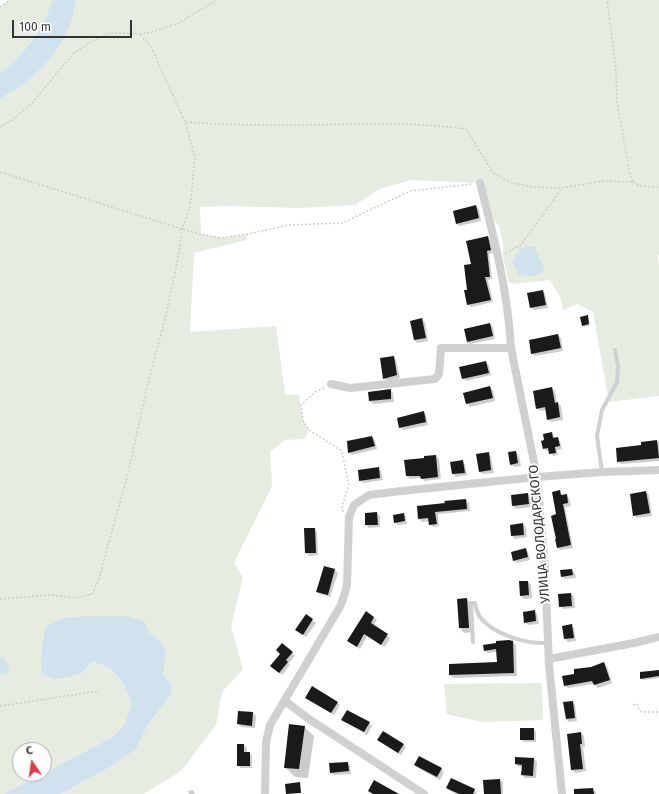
<!DOCTYPE html>
<html>
<head>
<meta charset="utf-8">
<style>
  body { margin:0 }
  #map { position:relative; width:659px; height:794px; overflow:hidden; background:#fff; font-family:"Fira Sans",sans-serif }
  canvas { display:block }
  .north { position:absolute; left:12px; top:742px; width:40px; height:40px; box-sizing:border-box; background:#fff; border:1px solid #adadad; border-radius:50%; rotate:347deg; font-size:11px; font-weight:700; line-height:16px; text-align:center; color:#333 }
  .north::after { content:''; display:block; margin:auto; width:14px; height:18px; background:#e63946; clip-path:polygon(50% 0,100% 100%,50% 72%,0 100%) }
  .scale { position:absolute; left:12px; top:20px; width:120px; height:18px; box-sizing:border-box; border:2px solid #333; border-top:0; padding-left:5px; font-size:12px; line-height:14px; white-space:nowrap; color:#333; -webkit-text-stroke:3px #fff; paint-order:stroke }
</style>
</head>
<body>
<div id="map">
<canvas width="659" height="794"></canvas>
<div class="north">С</div>
<div class="scale">100 m</div>
</div>
<script>
const ctx = document.querySelector('canvas').getContext('2d');
ctx.lineJoin = 'round';
function fillPath(path, color) { ctx.fillStyle = color; ctx.fill(path, 'evenodd'); }
function stroke(path, color, width, dash) { ctx.strokeStyle = color; ctx.lineWidth = width; ctx.lineCap = dash ? 'butt' : 'round'; ctx.setLineDash(dash || []); ctx.stroke(path); }
function write(font, color, halo, rows, align = 'center') {
  ctx.font = font + ' "Fira Sans",sans-serif'; ctx.lineWidth = 4; ctx.setLineDash([]); ctx.textBaseline = 'middle'; ctx.strokeStyle = halo; ctx.fillStyle = color; for (const [text, x, y, turn = 0] of rows) {
    ctx.save(); ctx.translate(x, y); ctx.rotate((+turn || 0) * Math.PI / 180); ctx.textAlign = isNaN(turn) ? turn : align; if (halo) ctx.strokeText(text, 0, 0); ctx.fillText(text, 0, 0); ctx.restore();
  }
}
const green = new Path2D(`
  M 10,0 L 52,0 C 49,9 46,18 42,26 C 35,39 12,66 0,73 L 0,7 Z
  M 76,0 L 659,0 L 659,255 L 657,256 L 659,265 L 659,396 L 609,402 L 593,312 L 577,304 L 563,310 L 561,299 L 550,280 L 513,284 L 508,281 L 503,255 L 503,244 L 499,226 L 494,221 L 484,185 L 480,183 L 411,180 L 379,189 L 355,205 L 301,208 L 225,206 L 200,207 L 201,234 L 221,238 L 248,234 L 247,240 L 194,253 L 190,332 L 276,326 L 285,394 L 299,395 L 303,420 L 309,430 L 304,439 L 285,440 L 270,452 L 272,486 L 234,563 L 243,577 L 231,627 L 243,669 L 222,692 L 216,725 L 181,771 L 144,794 L 60,794 L 112,766 L 136,749 L 147,726 L 169,697 L 163,675 L 160,642 L 149,632 L 126,616 L 79,616 L 63,618 L 82,673 L 92,662 C 117,666 124,683 132,704 L 124,725 L 113,737 L 44,773 L 44,750 L 20,750 L 20,774 L 41,774 L 3,794 L 0,794 L 0,673 L 6,675 L 4,658 L 0,657 L 0,99 L 9,95 L 36,74 L 52,56 L 73,10 Z
  M 542,683 L 543,720 L 482,722 L 447,714 L 444,684 Z`);
const water = new Path2D(`
  M 52,0 L 76,0 C 74,8 73,17 70,24 C 60,54 28,86 0,99 L 0,73 C 12,66 35,39 42,26 C 46,18 49,9 52,0 Z
  M 527,246 L 535,247 L 545,271 L 533,276 L 519,275 L 512,262 L 519,250 Z
  M 79,616 L 126,616 L 145,622 L 149,632 L 160,642 L 166,652 L 163,675 L 172,685 L 169,697 L 147,726 L 136,749 L 112,766 L 60,794 L 3,794 L 41,774 L 44,774 L 44,773 L 113,737 L 124,725 L 132,704 C 124,683 117,666 92,662 L 82,673 L 69,677 L 54,679 L 42,674 C 40,657 42,643 47,626 L 63,618 Z
  M 0,657 L 4,658 L 10,667 L 6,675 L 0,673 Z`);
const shadow = new Path2D(`
  M 476,206 L 479,209 L 481,221 L 459,226 L 456,223 Z
  M 487,237 L 490,240 L 493,253 L 489,254 L 492,279 L 488,280 L 493,302 L 471,307 L 468,304 L 468,290 L 473,265 Z
  M 542,291 L 545,294 L 548,308 L 534,310 L 531,307 Z
  M 587,316 L 590,325 L 584,327 L 583,325 Z
  M 422,319 L 425,322 L 428,341 L 417,343 L 414,340 Z
  M 490,324 L 493,327 L 495,339 L 470,344 L 467,342 Z
  M 558,335 L 561,338 L 563,351 L 535,356 L 532,353 Z
  M 394,357 L 396,360 L 400,378 L 387,381 L 384,378 Z
  M 486,362 L 489,365 L 491,375 L 466,381 L 463,378 Z
  M 490,387 L 493,390 L 495,401 L 470,407 L 467,404 L 464,393 Z
  M 552,388 L 555,391 L 557,403 L 561,406 L 563,420 L 551,422 L 548,419 L 546,410 L 540,411 L 537,408 Z
  M 390,390 L 393,393 L 394,402 L 373,404 L 370,401 Z
  M 423,412 L 426,415 L 428,425 L 403,430 L 400,427 Z
  M 552,433 L 555,438 L 557,438 L 560,441 L 562,449 L 557,450 L 558,455 L 553,456 L 550,451 L 547,451 L 544,448 Z
  M 372,437 L 375,440 L 377,449 L 352,455 L 349,452 Z
  M 657,441 L 659,443 L 659,461 L 621,464 L 618,461 L 642,446 L 642,443 Z
  M 516,452 L 519,455 L 521,466 L 514,467 L 511,464 Z
  M 488,453 L 491,456 L 494,473 L 483,474 L 480,472 Z
  M 436,456 L 439,459 L 441,479 L 424,481 L 422,478 L 410,479 L 407,476 L 405,460 L 425,459 Z
  M 462,461 L 465,464 L 467,475 L 456,477 L 453,474 L 451,463 Z
  M 378,468 L 381,471 L 383,480 L 363,483 L 360,480 Z
  M 559,491 L 563,496 L 566,495 L 569,498 L 571,506 L 565,507 L 573,548 L 561,550 L 558,547 L 557,515 Z
  M 646,492 L 649,495 L 652,516 L 637,518 L 634,515 Z
  M 528,494 L 531,497 L 532,507 L 516,509 L 513,506 Z
  M 466,500 L 469,503 L 470,511 L 438,514 L 439,526 L 433,527 L 430,524 L 430,521 L 422,522 L 419,519 L 418,507 L 446,504 Z
  M 377,513 L 380,516 L 380,527 L 369,528 L 366,525 Z
  M 403,514 L 406,517 L 407,524 L 398,525 L 395,522 Z
  M 523,524 L 526,527 L 527,537 L 515,539 L 512,536 Z
  M 314,529 L 317,532 L 318,555 L 309,556 L 306,553 Z
  M 525,549 L 528,552 L 530,560 L 517,563 L 514,560 Z
  M 325,567 L 335,570 L 338,573 L 330,597 L 320,594 L 317,591 Z
  M 572,570 L 575,573 L 576,578 L 565,579 L 562,576 Z
  M 528,582 L 531,585 L 532,598 L 524,599 L 521,596 Z
  M 571,594 L 574,597 L 575,608 L 563,609 L 560,606 Z
  M 467,599 L 471,604 L 473,632 L 464,633 L 460,628 Z
  M 534,611 L 537,614 L 539,624 L 528,625 L 525,622 Z
  M 306,616 L 316,623 L 306,637 L 299,632 Z
  M 374,617 L 377,620 L 373,626 L 390,638 L 385,647 L 367,636 L 360,649 L 351,643 Z
  M 571,625 L 574,628 L 576,641 L 568,642 L 565,639 Z
  M 513,642 L 516,645 L 517,676 L 453,678 L 450,675 L 498,663 L 497,652 L 488,653 L 485,651 Z
  M 283,645 L 295,656 L 288,664 L 290,665 L 282,675 L 274,668 L 281,654 Z
  M 604,663 L 607,666 L 612,683 L 598,688 L 594,684 L 568,688 L 565,686 L 576,674 Z
  M 659,670 L 659,678 L 643,680 L 641,678 Z
  M 310,700 L 337,702 L 340,705 L 334,715 Z
  M 572,702 L 575,705 L 577,721 L 569,722 L 566,719 Z
  M 253,713 L 256,716 L 255,728 L 241,727 L 238,724 Z
  M 343,720 L 369,723 L 372,726 L 367,735 Z
  M 304,727 L 314,736 L 308,778 L 295,777 L 285,767 Z
  M 533,729 L 536,732 L 536,742 L 524,742 L 521,739 Z
  M 581,733 L 584,736 L 585,747 L 583,747 L 586,771 L 575,773 L 572,770 Z
  M 378,740 L 403,744 L 406,747 L 401,755 Z
  M 244,745 L 247,748 L 247,753 L 249,753 L 252,756 L 252,768 L 241,768 L 238,765 Z
  M 516,758 L 534,759 L 537,762 L 536,778 L 525,778 L 522,775 L 523,767 L 519,767 L 516,764 Z
  M 347,763 L 350,766 L 351,774 L 334,775 L 331,772 Z
  M 415,765 L 441,769 L 444,772 L 440,780 L 418,768 Z
  M 451,779 L 475,790 L 477,794 L 458,794 L 450,791 L 447,788 Z
  M 500,780 L 503,783 L 503,794 L 485,794 Z
  M 593,789 L 596,792 L 596,794 L 576,794 Z
  M 193,790 L 195,794 L 189,794 L 188,791 Z`);
const building = new Path2D(`
  M 476,205 L 479,218 L 456,224 L 453,211 Z
  M 488,236 L 491,250 L 487,251 L 490,277 L 485,277 L 491,300 L 467,305 L 464,290 L 467,290 L 464,265 L 471,264 L 466,241 Z
  M 543,290 L 546,305 L 530,308 L 527,293 Z
  M 588,315 L 589,324 L 582,326 L 580,317 Z
  M 422,318 L 426,338 L 414,340 L 410,321 Z
  M 490,323 L 493,336 L 467,342 L 464,329 Z
  M 558,334 L 561,348 L 531,354 L 529,340 Z
  M 394,356 L 397,375 L 383,379 L 380,358 Z
  M 486,361 L 489,373 L 462,379 L 459,367 Z
  M 490,386 L 493,398 L 466,404 L 463,393 Z
  M 552,387 L 555,403 L 558,402 L 560,417 L 547,420 L 545,407 L 536,409 L 533,391 Z
  M 391,389 L 391,399 L 369,401 L 368,392 Z
  M 424,411 L 426,422 L 399,428 L 397,418 Z
  M 552,432 L 553,438 L 558,437 L 560,446 L 555,447 L 556,453 L 549,454 L 548,448 L 543,449 L 541,441 L 544,440 L 543,434 Z
  M 372,436 L 375,446 L 348,453 L 347,441 Z
  M 657,440 L 659,458 L 617,462 L 616,448 L 641,445 L 641,442 Z
  M 516,451 L 518,463 L 510,465 L 508,452 Z
  M 489,452 L 491,470 L 479,472 L 476,454 Z
  M 436,455 L 438,477 L 421,479 L 420,476 L 406,476 L 404,460 L 424,458 L 424,456 Z
  M 463,460 L 465,473 L 452,474 L 450,462 Z
  M 379,467 L 380,478 L 359,481 L 358,470 Z
  M 560,490 L 561,495 L 567,494 L 568,503 L 563,504 L 571,545 L 557,548 L 555,539 L 556,539 L 551,516 L 556,514 L 552,492 Z
  M 646,491 L 650,513 L 633,516 L 630,494 Z
  M 528,493 L 529,504 L 512,506 L 511,495 Z
  M 466,499 L 467,509 L 435,512 L 437,524 L 429,525 L 428,518 L 418,519 L 417,506 L 445,503 L 444,501 Z
  M 377,512 L 378,525 L 365,525 L 365,513 Z
  M 404,513 L 405,521 L 394,523 L 393,515 Z
  M 523,523 L 524,535 L 511,536 L 510,525 Z
  M 304,528 L 315,528 L 316,553 L 305,553 Z
  M 526,548 L 528,557 L 513,561 L 511,552 Z
  M 324,566 L 335,569 L 328,595 L 316,592 Z
  M 572,569 L 573,575 L 561,577 L 560,570 Z
  M 519,581 L 528,581 L 529,595 L 520,596 Z
  M 571,593 L 572,606 L 559,607 L 558,594 Z
  M 467,598 L 469,628 L 459,628 L 457,599 Z
  M 535,610 L 536,621 L 524,623 L 523,612 Z
  M 366,611 L 374,617 L 371,623 L 388,634 L 381,645 L 364,634 L 357,647 L 347,641 Z
  M 306,614 L 313,619 L 303,635 L 295,630 Z
  M 572,624 L 574,638 L 564,639 L 562,626 Z
  M 509,640 L 513,641 L 514,673 L 449,675 L 449,664 L 497,662 L 496,649 L 484,651 L 483,645 L 496,643 L 496,641 Z
  M 282,643 L 293,652 L 286,660 L 288,662 L 279,673 L 270,666 L 280,654 L 276,650 Z
  M 604,662 L 610,680 L 594,685 L 592,681 L 564,686 L 562,676 L 574,674 L 574,669 L 591,667 Z
  M 659,670 L 659,676 L 640,679 L 640,672 Z
  M 312,686 L 338,702 L 331,713 L 305,698 Z
  M 573,701 L 575,718 L 566,719 L 563,702 Z
  M 347,710 L 370,722 L 364,732 L 341,720 Z
  M 238,711 L 253,712 L 252,726 L 237,724 Z
  M 289,724 L 305,726 L 299,769 L 284,768 Z
  M 520,728 L 534,728 L 534,740 L 520,740 Z
  M 383,731 L 404,744 L 398,753 L 377,740 Z
  M 581,732 L 582,744 L 580,744 L 583,769 L 571,770 L 567,734 Z
  M 237,744 L 244,744 L 244,752 L 250,752 L 250,766 L 237,766 Z
  M 419,756 L 442,768 L 437,777 L 414,765 Z
  M 515,757 L 534,758 L 533,776 L 521,775 L 522,765 L 515,764 Z
  M 348,762 L 349,771 L 330,773 L 329,763 Z
  M 451,778 L 475,789 L 473,794 L 459,794 L 446,788 Z
  M 500,779 L 501,794 L 484,794 L 483,780 Z
  M 374,780 L 399,794 L 373,794 L 368,791 Z
  M 300,782 L 301,793 L 286,794 L 285,784 Z
  M 593,788 L 594,794 L 574,794 L 574,789 Z`);
const path = new Path2D(`
  M 0,7 L 10,0
  M 186,122 C 221,125 257,125 292,125 C 350,125 408,121 466,129 L 493,173 L 509,182 L 532,187 L 562,188 L 604,181 L 633,182 L 630,175 L 617,102 L 616,71 L 607,0
  M 0,127 L 12,120 L 31,104 L 75,52 L 94,40 L 111,33 L 140,34 L 152,32 L 179,23 L 216,0
  M 0,172 L 182,229 L 200,234 L 221,238 L 248,234 L 289,225 L 342,223 L 410,191 L 472,184
  M 633,182 L 640,186 L 659,187
  M 505,253 L 521,245 L 562,188
  M 324,388 L 315,392 L 301,405 L 303,420 L 309,430 L 342,451 L 349,486 L 342,506 L 343,512
  M 0,599 L 51,595 L 74,598 L 92,594 L 98,582 L 128,473 L 147,387 L 166,315 L 178,258 L 182,229 L 190,208 L 195,158 L 185,122 L 151,47 L 140,34
  M 633,705 L 637,704 L 640,711 L 643,712 L 659,712
  M 0,706 L 99,691`);
const lane = new Path2D(`
  M 602,472 L 597,436 L 602,410 L 617,382 L 618,366 L 615,350
  M 473,642 L 471,603 L 475,603 C 476,607 477,613 480,617 C 494,635 526,644 548,643`);
const street = new Path2D(`
  M 480,183 C 494,237 508,292 511,348 L 537,477 L 545,567 L 549,665 L 562,794
  M 331,384 L 350,388 L 435,379 L 439,374 L 441,348 L 511,348
  M 549,659 L 634,643 L 659,637
  M 285,701 L 309,719 L 424,794
  M 265,794 L 266,742 L 270,725 L 341,605 L 347,586 L 349,517 L 354,505 L 369,495 L 401,491 L 537,477 L 603,472 L 659,470`);
const streetNames = [
  ["УЛИЦА ВОЛОДАРСКОГО",540,534,-95]
];
fillPath(green, '#e6ecdf');
fillPath(water, '#cfe2ee');
fillPath(shadow, '#0003');
fillPath(building, '#1a1a1a');
stroke(path, '#cdcdcd', 1.5, [2, 2]);
stroke(lane, '#d0d0d0', 4);
stroke(street, '#d0d0d0', 8);
write('13px', '#333', '#fff', streetNames);
</script>
</body>
</html>
